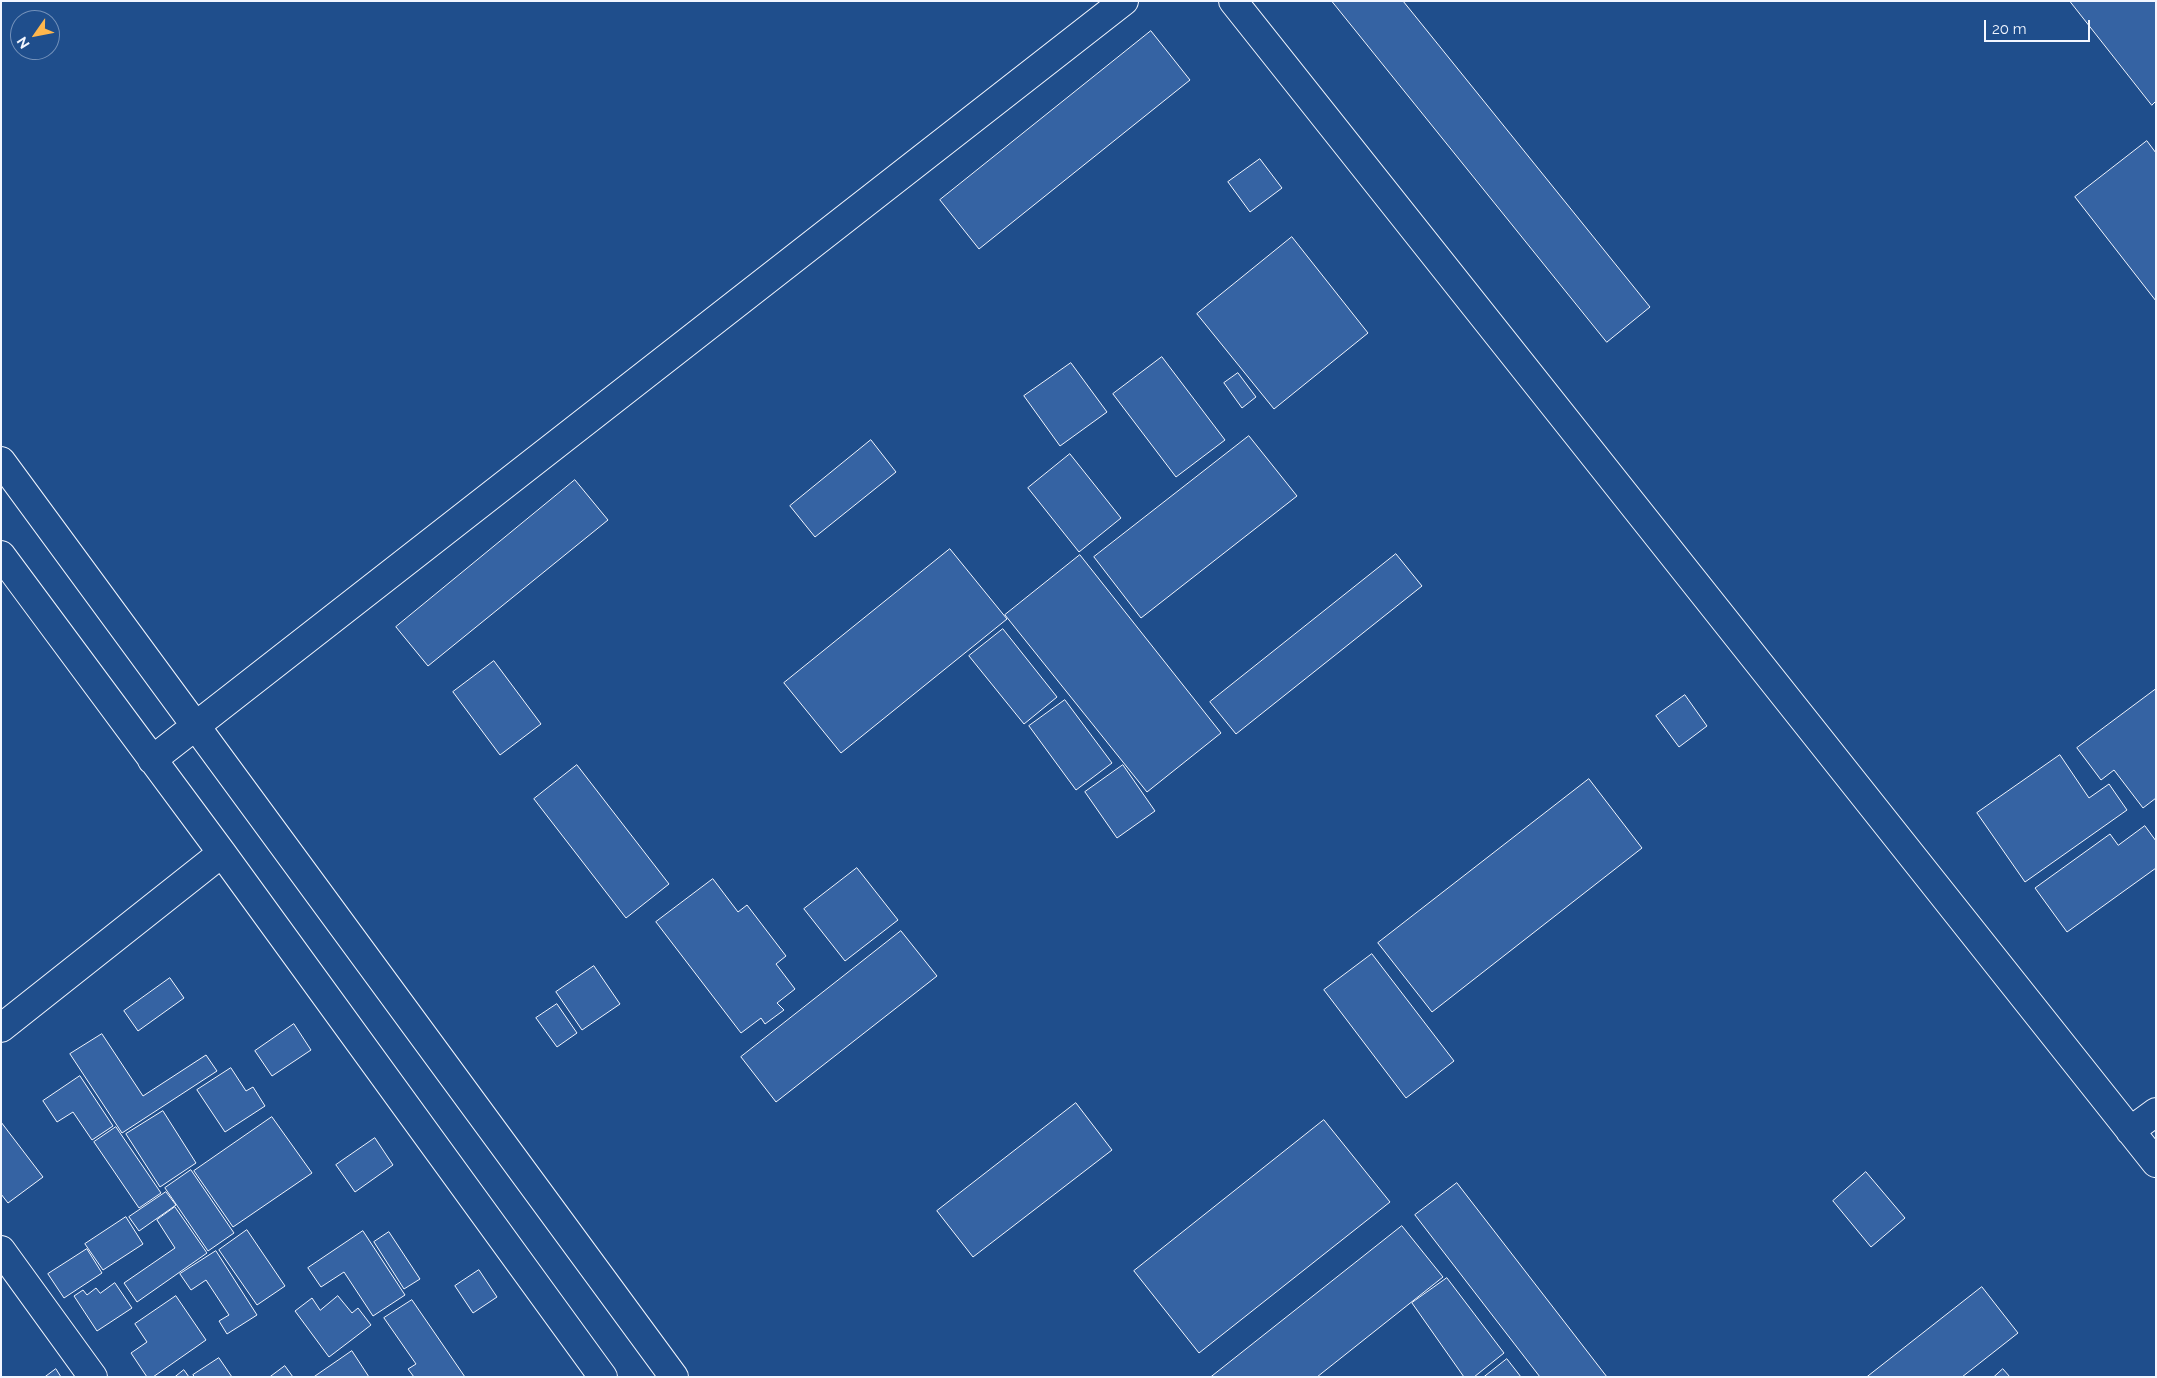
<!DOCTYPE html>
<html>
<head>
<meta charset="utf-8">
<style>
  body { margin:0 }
  #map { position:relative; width:2157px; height:1378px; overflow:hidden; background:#1f4e8c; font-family:Raleway,sans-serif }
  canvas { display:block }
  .frame { position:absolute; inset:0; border:2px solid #f2f6ff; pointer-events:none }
  .north { position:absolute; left:10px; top:10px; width:50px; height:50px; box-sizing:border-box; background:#1f4e8c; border:1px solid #7391ba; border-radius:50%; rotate:237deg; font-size:14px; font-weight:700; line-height:20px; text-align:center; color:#f2f6ff }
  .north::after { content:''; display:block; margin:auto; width:18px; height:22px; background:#ffb74d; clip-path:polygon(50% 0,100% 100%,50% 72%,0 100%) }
  .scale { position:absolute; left:1984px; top:20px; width:106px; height:22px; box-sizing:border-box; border:2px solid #f2f6ff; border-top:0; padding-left:6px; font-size:15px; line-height:18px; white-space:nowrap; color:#f2f6ff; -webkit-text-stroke:4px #1f4e8c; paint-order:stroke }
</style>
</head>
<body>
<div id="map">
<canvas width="2157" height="1378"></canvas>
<div class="frame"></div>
<div class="north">N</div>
<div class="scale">20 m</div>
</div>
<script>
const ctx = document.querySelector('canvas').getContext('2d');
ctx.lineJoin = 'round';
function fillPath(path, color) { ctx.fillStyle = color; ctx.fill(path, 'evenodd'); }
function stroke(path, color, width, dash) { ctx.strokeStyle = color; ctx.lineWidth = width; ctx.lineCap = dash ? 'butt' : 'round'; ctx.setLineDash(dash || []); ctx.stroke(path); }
const building = new Path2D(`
  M 1332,1 L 1403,1 L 1650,307 L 1607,342 Z
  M 2070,1 L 2156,1 L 2156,101 L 2152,105 Z
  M 1151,31 L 1190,80 L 979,249 L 940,200 Z
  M 2147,141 L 2156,153 L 2156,301 L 2075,197 Z
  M 1260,159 L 1282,188 L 1250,212 L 1228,182 Z
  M 1292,237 L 1368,333 L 1274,409 L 1197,314 Z
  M 1162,357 L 1225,440 L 1176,477 L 1113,394 Z
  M 1071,363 L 1107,412 L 1060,446 L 1024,396 Z
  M 1238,373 L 1256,397 L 1242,408 L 1224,383 Z
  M 1249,436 L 1297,496 L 1141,618 L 1094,557 Z
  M 871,440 L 896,472 L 815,537 L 790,506 Z
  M 1070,454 L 1121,518 L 1079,552 L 1028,488 Z
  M 575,480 L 608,520 L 428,666 L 396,627 Z
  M 950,549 L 1007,619 L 841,753 L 784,683 Z
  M 1396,554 L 1422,586 L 1236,734 L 1210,702 Z
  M 1080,555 L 1221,733 L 1147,792 L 1005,615 Z
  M 1003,629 L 1057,697 L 1024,724 L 969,656 Z
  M 494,661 L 541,724 L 500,755 L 453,692 Z
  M 2156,689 L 2156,798 L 2143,808 L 2114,770 L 2101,780 L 2077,748 Z
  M 1685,695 L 1707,726 L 1679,747 L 1656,716 Z
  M 1065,700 L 1112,763 L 1076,790 L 1029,726 Z
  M 2060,755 L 2089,798 L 2109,784 L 2127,810 L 2025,882 L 1977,813 Z
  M 577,765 L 669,884 L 626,918 L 534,799 Z
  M 1123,765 L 1155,811 L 1117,838 L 1085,792 Z
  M 1589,779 L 1642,848 L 1432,1012 L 1378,943 Z
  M 2145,826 L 2156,841 L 2156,868 L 2067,932 L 2035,888 L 2110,834 L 2118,845 Z
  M 857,868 L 898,920 L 845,961 L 804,909 Z
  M 713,879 L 738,912 L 747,905 L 786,956 L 776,964 L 795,989 L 777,1003 L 784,1010 L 765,1024 L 761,1018 L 741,1033 L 656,922 Z
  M 901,931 L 937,976 L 776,1102 L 741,1057 Z
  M 1372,954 L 1454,1061 L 1406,1098 L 1324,990 Z
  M 594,966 L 620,1004 L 582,1030 L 556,992 Z
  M 170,978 L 184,998 L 138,1031 L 124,1011 Z
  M 557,1004 L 577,1033 L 557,1047 L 536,1018 Z
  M 294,1024 L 311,1050 L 272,1076 L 255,1051 Z
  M 102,1034 L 143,1096 L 206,1055 L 217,1071 L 122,1133 L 70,1054 Z
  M 231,1068 L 246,1091 L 253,1087 L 265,1106 L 225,1132 L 197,1090 Z
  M 80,1076 L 113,1126 L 92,1140 L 73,1112 L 57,1122 L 43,1101 Z
  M 1076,1103 L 1112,1150 L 973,1257 L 937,1211 Z
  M 163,1111 L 196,1163 L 160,1187 L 126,1134 Z
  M 272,1117 L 312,1173 L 233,1227 L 194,1171 Z
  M 1324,1120 L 1390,1202 L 1199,1353 L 1134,1271 Z
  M 1,1122 L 43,1177 L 8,1203 L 1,1194 Z
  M 116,1127 L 161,1193 L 139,1208 L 94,1142 Z
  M 375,1138 L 393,1165 L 355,1192 L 336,1165 Z
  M 191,1170 L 234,1233 L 208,1251 L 165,1188 Z
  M 1866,1172 L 1905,1218 L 1871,1247 L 1833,1201 Z
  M 1457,1183 L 1607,1377 L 1540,1377 L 1415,1215 Z
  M 166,1192 L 176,1205 L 139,1231 L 129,1217 Z
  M 175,1207 L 207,1253 L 137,1302 L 124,1283 L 175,1248 L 157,1220 Z
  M 126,1217 L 143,1244 L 103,1270 L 85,1244 Z
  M 1402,1226 L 1443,1277 L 1317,1377 L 1211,1377 Z
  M 247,1230 L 285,1286 L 257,1305 L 219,1250 Z
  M 363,1231 L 405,1295 L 373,1316 L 344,1272 L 321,1287 L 308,1268 Z
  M 389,1232 L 420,1279 L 404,1289 L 374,1242 Z
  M 87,1249 L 102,1273 L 64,1298 L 48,1274 Z
  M 216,1251 L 257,1315 L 227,1334 L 219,1321 L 229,1315 L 206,1280 L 191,1290 L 180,1274 Z
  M 479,1270 L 497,1297 L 473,1313 L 455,1286 Z
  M 1447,1278 L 1504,1353 L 1474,1377 L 1464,1377 L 1412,1303 Z
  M 115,1283 L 132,1308 L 97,1331 L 74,1296 L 83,1290 L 87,1295 L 96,1288 L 100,1293 Z
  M 1982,1287 L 2018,1333 L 1962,1377 L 1867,1377 Z
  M 176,1296 L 206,1340 L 153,1377 L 147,1377 L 131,1353 L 147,1342 L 135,1324 Z
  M 338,1296 L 352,1313 L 358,1308 L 371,1325 L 329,1357 L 295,1311 L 312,1298 L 320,1310 Z
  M 412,1300 L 465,1377 L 414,1377 L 408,1369 L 416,1364 L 384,1318 Z
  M 352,1351 L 369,1377 L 314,1377 Z
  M 219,1358 L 232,1377 L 195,1377 L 193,1375 Z
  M 1507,1359 L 1521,1377 L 1484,1377 Z
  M 285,1366 L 293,1377 L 270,1377 Z
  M 56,1369 L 61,1377 L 45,1377 Z
  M 2003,1369 L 2010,1377 L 1994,1377 Z
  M 184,1370 L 189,1377 L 175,1377 Z`);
const minor = new Path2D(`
  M 1233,1 L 2156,1163
  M 1,461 L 674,1377
  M 1,555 L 222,853 L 603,1377
  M 152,760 L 1124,1
  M 1,1028 L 222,853
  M 2130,1131 L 2156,1112
  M 1,1250 L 93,1377`);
fillPath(building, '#3563a3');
stroke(building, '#f2f6ff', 1);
stroke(minor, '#f2f6ff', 30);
stroke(minor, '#1f4e8c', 28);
</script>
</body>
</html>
